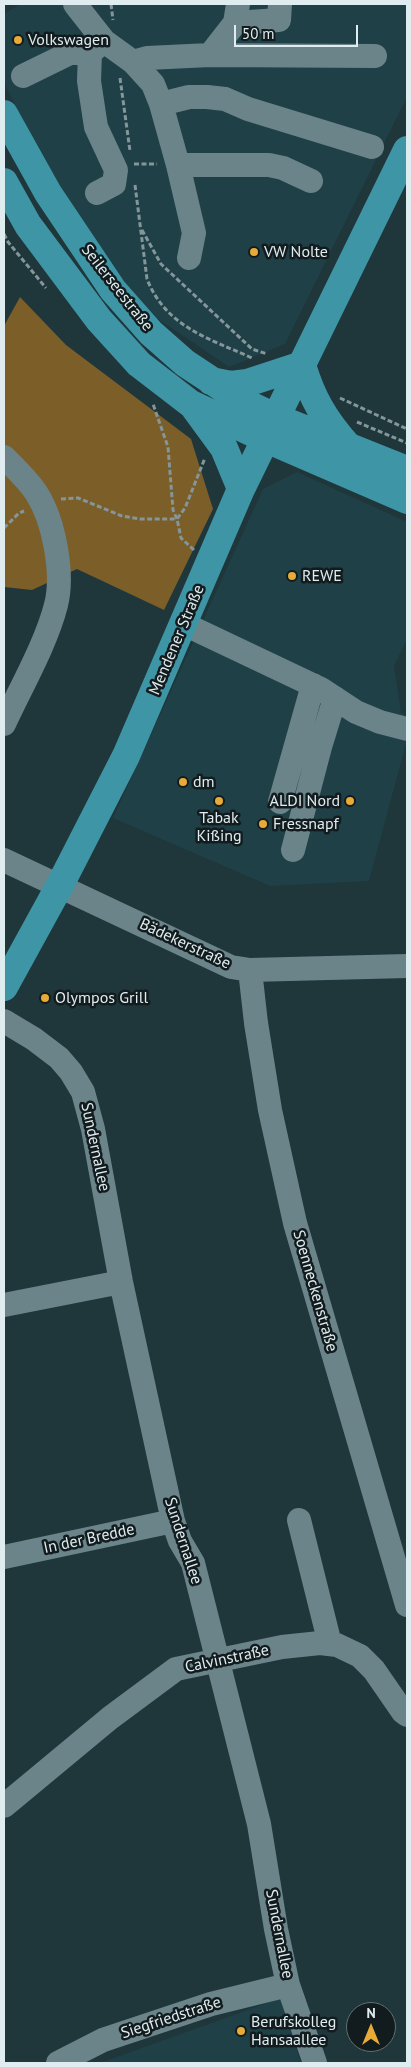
<!DOCTYPE html>
<html>
<head>
<meta charset="utf-8">
<style>
  body { margin:0 }
  #map { position:relative; width:411px; height:2067px; overflow:hidden; background:#1f363b; font-family:"PT Sans",sans-serif }
  canvas { display:block }
  .frame { position:absolute; inset:0; border:5px solid #dfecf0; pointer-events:none }
  .north { position:absolute; left:346px; top:2002px; width:50px; height:50px; box-sizing:border-box; background:#121c1e; border:1px solid #646f72; border-radius:50%; rotate:0deg; font-size:14px; font-weight:700; line-height:20px; text-align:center; color:#dfecf0 }
  .north::after { content:''; display:block; margin:auto; width:18px; height:22px; background:#e8ab37; clip-path:polygon(50% 0,100% 100%,50% 72%,0 100%) }
  .scale { position:absolute; left:234px; top:25px; width:124px; height:22px; box-sizing:border-box; border:2px solid #dfecf0; border-top:0; padding-left:6px; font-size:15px; line-height:18px; white-space:nowrap; color:#dfecf0; -webkit-text-stroke:4px #121c1e; paint-order:stroke }
</style>
</head>
<body>
<div id="map">
<canvas width="411" height="2067"></canvas>
<div class="frame"></div>
<div class="north">N</div>
<div class="scale">50 m</div>
</div>
<script>
const ctx = document.querySelector('canvas').getContext('2d');
ctx.lineJoin = 'round';
function fillPath(path, color) { ctx.fillStyle = color; ctx.fill(path, 'evenodd'); }
function stroke(path, color, width, dash) { ctx.strokeStyle = color; ctx.lineWidth = width; ctx.lineCap = dash ? 'butt' : 'round'; ctx.setLineDash(dash || []); ctx.stroke(path); }
function write(font, color, halo, rows, align = 'center') {
  ctx.font = font + ' "PT Sans",sans-serif'; ctx.lineWidth = 5; ctx.setLineDash([]); ctx.textBaseline = 'middle'; ctx.strokeStyle = halo; ctx.fillStyle = color; for (const [text, x, y, turn = 0] of rows) {
    ctx.save(); ctx.translate(x, y); ctx.rotate((+turn || 0) * Math.PI / 180); ctx.textAlign = isNaN(turn) ? turn : align; if (halo) ctx.strokeText(text, 0, 0); ctx.fillText(text, 0, 0); ctx.restore();
  }
}
const built = new Path2D(`
  M 20,4 L 407,4 L 407,97 L 285,344 L 229,367 L 139,306 L 65,205 L 4,83 L 4,14 Z
  M 297,472 L 407,522 L 407,639 L 394,666 L 401,713 L 407,716 L 407,740 L 369,881 L 270,886 L 113,818 L 263,489 Z
  M 281,1998 L 301,2063 L 100,2063 Z`);
const forest = new Path2D(`
  M 20,297 L 66,345 L 191,439 L 213,509 L 164,610 L 77,569 L 32,590 L 4,587 L 4,326 Z`);
const path = new Path2D(`
  M 111,4 L 113,20
  M 120,78 L 130,151
  M 134,164 L 157,164
  M 135,185 L 147,279 C 166,327 208,338 252,358
  M 142,230 L 161,264 L 252,349 L 267,354
  M 4,234 L 8,242 L 46,288
  M 340,398 L 407,429
  M 357,422 L 407,443
  M 61,499 L 78,498 L 122,516 L 140,519 L 177,519 L 173,510 L 168,447 L 153,404
  M 4,528 L 19,513 L 24,511
  M 194,550 L 181,538 L 177,519 L 185,508 L 205,458`);
const minor = new Path2D(`
  M 75,4 L 104,41 L 133,62 L 147,58 L 210,55 L 375,56
  M 235,23 L 279,20 L 280,4
  M 210,55 L 235,23 L 238,4
  M 133,62 L 153,84 L 161,104 L 178,165 L 194,233 L 189,258
  M 23,76 L 70,53 L 90,53
  M 161,104 L 189,97 L 207,97 L 225,99 L 248,109 L 372,147
  M 178,165 L 269,165 L 283,168 L 311,181
  M 97,193 L 114,184 L 116,170 L 96,127 L 89,81 L 90,53 L 104,41
  M 4,457 C 15,468 29,481 37,494 C 54,521 64,574 56,605 C 46,644 21,687 4,724
  M 184,624 L 321,689 L 356,712 L 380,722 L 407,729
  M 280,802 L 313,685
  M 293,850 L 320,747 L 335,698
  M 4,860 L 231,967 L 250,970 L 407,966
  M 250,970 L 256,1023 L 270,1110 L 295,1223 L 407,1605
  M 4,1021 L 34,1039 L 59,1058 L 71,1072 L 83,1092 L 93,1129 L 121,1282 L 173,1521 L 180,1541 L 193,1563 L 259,1824 L 276,1929 L 288,1985 L 315,2063
  M 4,1305 L 121,1282
  M 299,1520 L 330,1644
  M 4,1557 L 173,1521
  M 4,1806 L 110,1718 L 176,1669 L 282,1647 L 320,1643 L 337,1645 L 360,1656 L 374,1670 L 403,1712 L 407,1715
  M 58,2063 L 103,2040 L 211,2004 L 288,1985`);
const major = new Path2D(`
  M 4,114 L 48,193 L 113,290 L 151,333 L 185,363 L 244,402 L 277,418 L 407,470
  M 4,182 L 28,225 L 99,320 L 139,364 L 191,404 L 266,439 L 407,500
  M 302,365 C 312,398 324,419 347,445
  M 211,381 L 231,385 L 247,383 L 302,365
  M 194,407 L 224,448 L 241,489
  M 4,987 L 60,885 L 126,756 L 241,489 L 407,150`);
const markers = [
  [18,40,5,"#e8ab37"],
  [254,252,5,"#e8ab37"],
  [292,576,5,"#e8ab37"],
  [183,782,5,"#e8ab37"],
  [219,801,5,"#e8ab37"],
  [350,801,5,"#e8ab37"],
  [263,824,5,"#e8ab37"],
  [45,998,5,"#e8ab37"],
  [241,2031,5,"#e8ab37"]
];
const poiNames = [
  ["Volkswagen",28,40],
  ["VW Nolte",264,252],
  ["REWE",302,576],
  ["dm",193,782],
  ["ALDI Nord",340,801,"right"],
  ["Tabak",219,818,"center"],
  ["Kißing",219,836,"center"],
  ["Fressnapf",273,824],
  ["Olympos Grill",55,998],
  ["Berufskolleg",251,2022],
  ["Hansaallee",251,2040]
];
const streetNames = [
  ["Seilerseestraße",117,288,52],
  ["Mendener Straße",177,640,-67],
  ["Bädekerstraße",185,944,25],
  ["Sundernallee",95,1147,78],
  ["Soenneckenstraße",315,1291,74],
  ["In der Bredde",89,1539,-12],
  ["Sundernallee",183,1541,72],
  ["Calvinstraße",227,1659,-12],
  ["Sundernallee",279,1934,79],
  ["Siegfriedstraße",171,2018,-18]
];
fillPath(built, '#1f4047');
fillPath(forest, '#7c5e29');
stroke(path, '#84969a', 3, [5, 2.5]);
stroke(minor, '#6b848a', 24);
stroke(major, '#3e95a5', 28);
for (const [x, y, r, color] of markers) { const dot = new Path2D(); dot.arc(x, y, r, 0, 2 * Math.PI); ctx.fillStyle = color; ctx.fill(dot); stroke(dot, '#121c1e', 2); }
write('16px', '#dfecf0', '#121c1e', poiNames, 'left');
write('16px', '#dfecf0', '#121c1e', streetNames);
</script>
</body>
</html>
